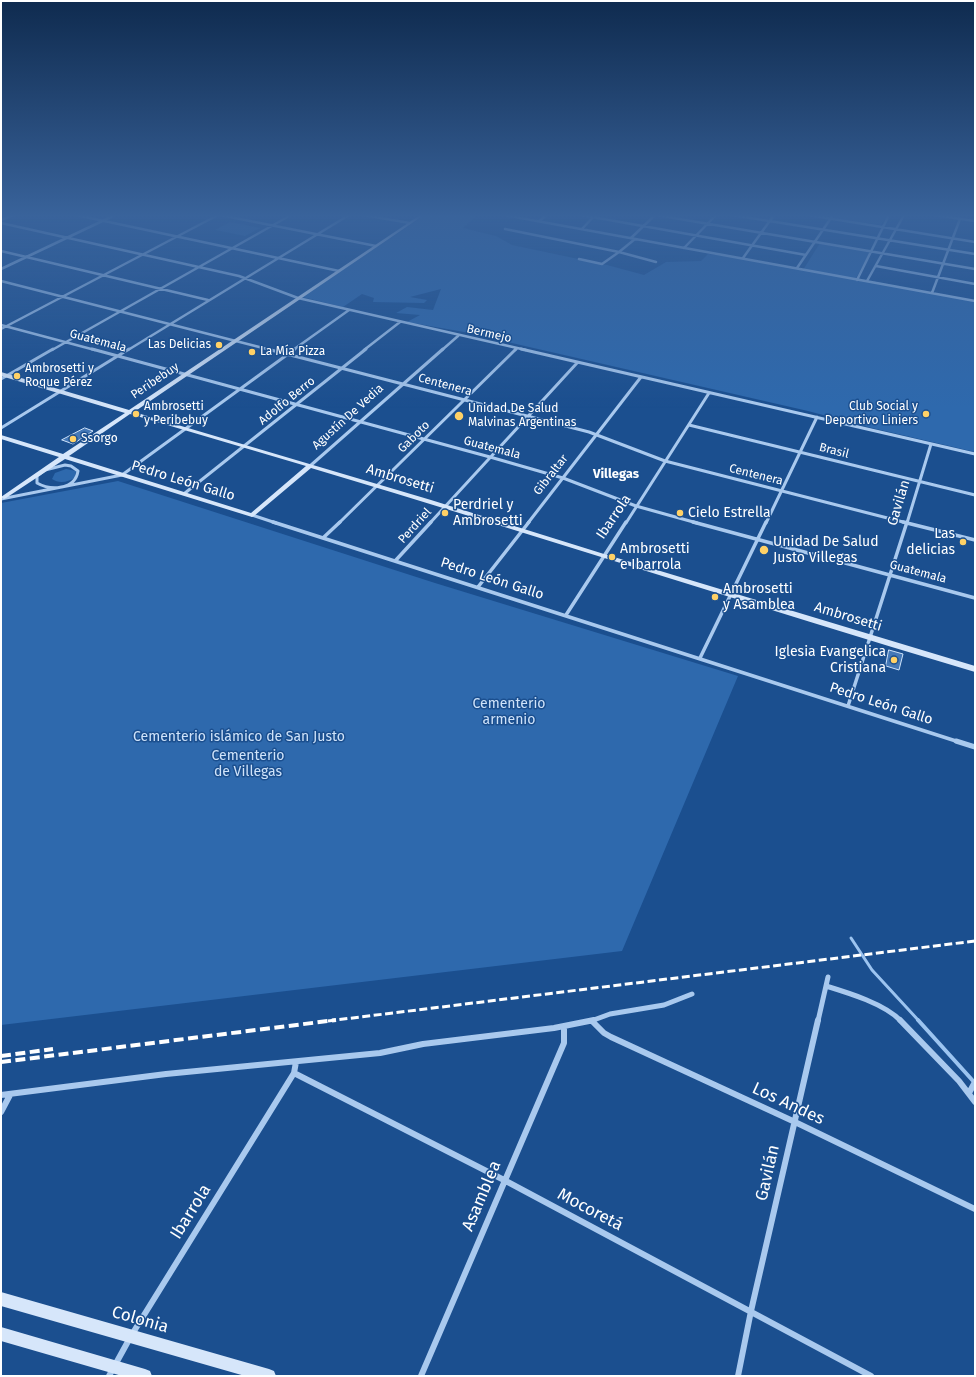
<!DOCTYPE html>
<html>
<head>
<meta charset="utf-8">
<style>
  body { margin:0 }
  #map { position:relative; width:976px; height:1377px; overflow:hidden; background:#1b4f8f; font-family:"Fira Sans",sans-serif }
  canvas { display:block }
  .frame { position:absolute; inset:0; border:2px solid #fff; pointer-events:none }
</style>
</head>
<body>
<div id="map">
<canvas width="976" height="1377"></canvas>
<div class="frame"></div>
</div>
<script>
const ctx = document.querySelector('canvas').getContext('2d');
ctx.lineJoin = 'round';
function fillPath(path, color) { ctx.fillStyle = color; ctx.fill(path, 'evenodd'); }
function stroke(path, color, width, dash) { ctx.strokeStyle = color; ctx.lineWidth = width; ctx.lineCap = dash ? 'butt' : 'round'; ctx.setLineDash(dash || []); ctx.stroke(path); }
function write(font, color, halo, rows, align = 'center') {
  ctx.font = font + ' "Fira Sans",sans-serif'; ctx.lineWidth = 3; ctx.setLineDash([]); ctx.textBaseline = 'middle'; ctx.strokeStyle = halo; ctx.fillStyle = color; for (const [text, x, y, turn = 0] of rows) {
    ctx.save(); ctx.translate(x, y); ctx.rotate((+turn || 0) * Math.PI / 180); ctx.textAlign = isNaN(turn) ? turn : align; if (halo) ctx.strokeText(text, 0, 0); ctx.fillText(text, 0, 0); ctx.restore();
  }
}
const green = new Path2D(`
  M 425,215 L 477,215 L 463,228 L 496,236 L 512,245 L 607,265 L 644,275 L 666,262 L 701,261 L 708,254 L 743,258 L 803,270 L 820,243 L 870,252 L 856,278 L 975,301 L 975,452 L 872,428 L 808,411 L 464,332 L 407,322 L 420,315 L 396,313 L 407,307 L 433,310 L 441,289 L 410,297 L 427,300 L 424,303 L 373,302 L 374,298 L 362,294 L 343,307 L 302,297 Z
  M 836,215 L 887,215 L 881,225 L 834,218 Z
  M 230,222 L 260,228 L 245,236 L 215,230 Z
  M 66,469 L 76,471 L 75,478 C 68,482 59,484 52,479 L 55,473 Z
  M 118,481 L 435,583 L 738,676 L 622,951 L 1,1025 L 1,503 Z`);
const streamFar1 = new Path2D(`
  M 851,938 L 872,970 L 919,1021`);
const stream = new Path2D(`
  M 918,1020 L 974,1082`);
const building = new Path2D(`
  M 85,428 L 93,431 L 73,444 L 62,440 Z
  M 889,650 L 903,654 L 899,670 L 886,666 Z`);
const streetFar4 = new Path2D(`
  M 76,215 L 339,271
  M 220,215 L 376,246
  M 363,215 L 410,223
  M 504,215 L 975,301
  M 581,215 L 806,255
  M 656,215 L 975,269
  M 732,215 L 975,254
  M 808,215 L 975,242
  M 934,215 L 975,221
  M 1,220 L 13,215
  M 539,221 L 547,215
  M 1,223 L 239,276 L 298,298 L 526,350
  M 505,229 L 619,252 L 635,239
  M 582,229 L 594,216
  M 631,238 L 655,215
  M 684,248 L 716,215
  M 1,251 L 208,300
  M 743,258 L 774,215
  M 579,259 L 602,264 L 619,252 L 656,262
  M 876,266 L 975,284
  M 797,268 L 833,215
  M 1,269 L 115,215
  M 857,280 L 889,215
  M 1,281 L 271,350
  M 867,281 L 904,215
  M 932,293 L 960,219
  M 1,325 L 95,350
  M 1,329 L 218,215
  M 52,350 L 291,215
  M 128,350 L 349,215
  M 293,350 L 349,310
  M 364,350 L 400,322
  M 442,350 L 458,336
  M 515,350 L 516,349`);
const streetFar3 = new Path2D(`
  M 92,349 L 490,457 L 563,478 L 636,506 L 697,523
  M 267,349 L 589,432 L 665,461 L 907,523
  M 521,349 L 975,454
  M 1,379 L 53,349
  M 689,425 L 975,495
  M 1,428 L 129,349
  M 65,465 L 71,466 L 78,471 C 75,490 51,491 37,483 L 37,476 L 45,470 Z
  M 310,466 L 443,349
  M 185,493 L 366,349
  M 1,499 L 122,475 L 295,349
  M 252,515 L 276,523
  M 339,523 L 516,349
  M 430,523 L 577,363
  M 528,523 L 641,377
  M 626,523 L 709,393
  M 766,523 L 817,417
  M 907,523 L 931,444`);
const streetFar2 = new Path2D(`
  M 273,522 L 959,742
  M 693,522 L 975,598
  M 903,522 L 975,540
  M 324,537 L 340,522
  M 396,560 L 431,522
  M 478,587 L 529,522
  M 566,615 L 626,522
  M 700,658 L 766,522
  M 848,706 L 907,522`);
const streetFar1 = new Path2D(`
  M 956,741 L 975,747
  M 826,986 C 849,993 885,1004 901,1021
  M 591,1021 L 610,1014 L 664,1005 L 692,994
  M 818,1021 L 828,977`);
const street = new Path2D(`
  M 900,1020 L 959,1081 L 975,1102
  M 592,1021 L 604,1033 L 611,1037 L 795,1122 L 975,1209
  M 294,1073 L 504,1180 L 871,1376
  M 969,1093 L 975,1082
  M 1,1095 L 166,1074 L 380,1053 L 423,1044 L 554,1028 L 594,1020
  M 1,1112 L 10,1095
  M 109,1376 L 131,1336 L 294,1073 L 296,1062
  M 421,1376 L 564,1043 L 564,1026
  M 738,1376 L 751,1311 L 818,1020`);
const secondary = new Path2D(`
  M 420,215 L 424,215 L 134,412 L 431,500 L 604,554 L 975,666 L 975,672 C 753,606 533,534 311,468 L 254,516 L 252,517 L 65,459 L 6,498 L 4,499 L 1,497 L 59,457 L 1,439 L 1,435 L 63,454 L 125,413 L 1,376 L 1,372 L 129,410 ZM 130,414 L 306,466 L 251,513 L 69,456 Z
  M 1,1292 L 269,1369 L 274,1371 L 276,1376 L 245,1376 L 1,1306 Z
  M 1,1327 L 145,1369 L 150,1371 L 152,1376 L 122,1376 L 1,1341 Z`);
const railFar1 = new Path2D(`
  M 328,1021 L 975,941`);
const rail = new Path2D(`
  M 1,1056 L 53,1049
  M 1,1062 L 336,1020`);
const markers = [
  [219,345,4,"#ffd166"],
  [252,352,4,"#ffd166"],
  [17,376,4,"#ffd166"],
  [136,414,4,"#ffd166"],
  [926,414,4,"#ffd166"],
  [459,416,5,"#ffd166"],
  [73,439,4,"#ffd166"],
  [445,513,4,"#ffd166"],
  [680,513,4,"#ffd166"],
  [963,542,4,"#ffd166"],
  [764,550,5,"#ffd166"],
  [612,557,4,"#ffd166"],
  [715,597,4,"#ffd166"],
  [894,660,4,"#ffd166"]
];
const farStreetnames = [
  ["Bermejo",489,334,13],
  ["Guatemala",98,341,15],
  ["Peribebuy",155,381,-34],
  ["Centenera",445,385,15],
  ["Adolfo Berro",287,401,-39],
  ["Agustín De Vedia",348,417,-42],
  ["Gaboto",414,437,-45],
  ["Guatemala",492,448,15],
  ["Brasil",834,451,14],
  ["Gibraltar",551,475,-52],
  ["Centenera",756,475,14],
  ["Perdriel",415,526,-48],
  ["Guatemala",918,572,15]
];
const farPoinames = [
  ["Las Delicias",211,345,"right"],
  ["La Mía Pizza",260,352],
  ["Ambrosetti y",25,369],
  ["Roque Pérez",25,383],
  ["Ambrosetti",144,407],
  ["y Peribebuy",144,421],
  ["Club Social y",918,407,"right"],
  ["Deportivo Liniers",918,421,"right"],
  ["Unidad De Salud",468,409],
  ["Malvinas Argentinas",468,423],
  ["Ssorgo",81,439]
];
const farQuarternames = [
  ["Villegas",616,474]
];
const streetNames = [
  ["Ambrosetti",400,479,17],
  ["Pedro León Gallo",183,481,17],
  ["Gavilán",899,503,-73],
  ["Ibarrola",614,517,-56],
  ["Pedro León Gallo",492,579,18],
  ["Ambrosetti",848,617,17],
  ["Pedro León Gallo",881,704,18]
];
const poiNames = [
  ["Perdriel y",453,505],
  ["Ambrosetti",453,521],
  ["Cielo Estrella",688,513],
  ["Las",955,534,"right"],
  ["delicias",955,550,"right"],
  ["Unidad De Salud",773,542],
  ["Justo Villegas",773,558],
  ["Ambrosetti",620,549],
  ["e Ibarrola",620,565],
  ["Ambrosetti",723,589],
  ["y Asamblea",723,605],
  ["Iglesia Evangelica",886,652,"right"],
  ["Cristiana",886,668,"right"]
];
const parkNames = [
  ["Cementerio",509,704],
  ["armenio",509,720],
  ["Cementerio islámico de San Justo",239,737],
  ["Cementerio",248,756],
  ["de Villegas",248,772]
];
const nearStreetnames = [
  ["Los Andes",788,1104,25],
  ["Gavilán",768,1173,-77],
  ["Asamblea",482,1196,-67],
  ["Mocoretá",590,1210,28],
  ["Ibarrola",191,1212,-58],
  ["Colonia",140,1320,16]
];
fillPath(green, '#2e69ad');
stroke(streamFar1, '#9cc4f0', 3);
stroke(stream, '#9cc4f0', 4);
fillPath(building, '#4478b7');
stroke(building, '#cfe3fa', 1);
stroke(streetFar4, '#a9c9ee', 2.5);
stroke(streetFar3, '#a9c9ee', 3);
stroke(streetFar2, '#a9c9ee', 3.5);
stroke(streetFar1, '#a9c9ee', 5);
stroke(street, '#a9c9ee', 6);
fillPath(secondary, '#d6e6fa');
stroke(railFar1, '#fff', 3, [8, 3.5]);
stroke(rail, '#fff', 4, [10, 4.5]);
const sky = ctx.createLinearGradient(0, 0, 0, 408);
sky.addColorStop(0, '#0f2b4f');
sky.addColorStop(0.53, '#39639b');
sky.addColorStop(1, '#39639b00');
ctx.fillStyle = sky;
ctx.fillRect(0, 0, 976, 408);
for (const [x, y, r, color] of markers) { const dot = new Path2D(); dot.arc(x, y, r, 0, 2 * Math.PI); ctx.fillStyle = color; ctx.fill(dot); stroke(dot, '#1b4f8f', 1.5); }
write('12px', '#fff', '#1b4f8f', farStreetnames);
write('12px', '#fff', '#1b4f8f', farPoinames, 'left');
write('bold 13px', '#fff', '#1b4f8f', farQuarternames);
write('14px', '#fff', '#1b4f8f', streetNames);
write('14px', '#fff', '#1b4f8f', poiNames, 'left');
write('14px', '#cfe3fa', '#1b4f8f', parkNames);
write('17px', '#fff', '#1b4f8f', nearStreetnames);
</script>
</body>
</html>
